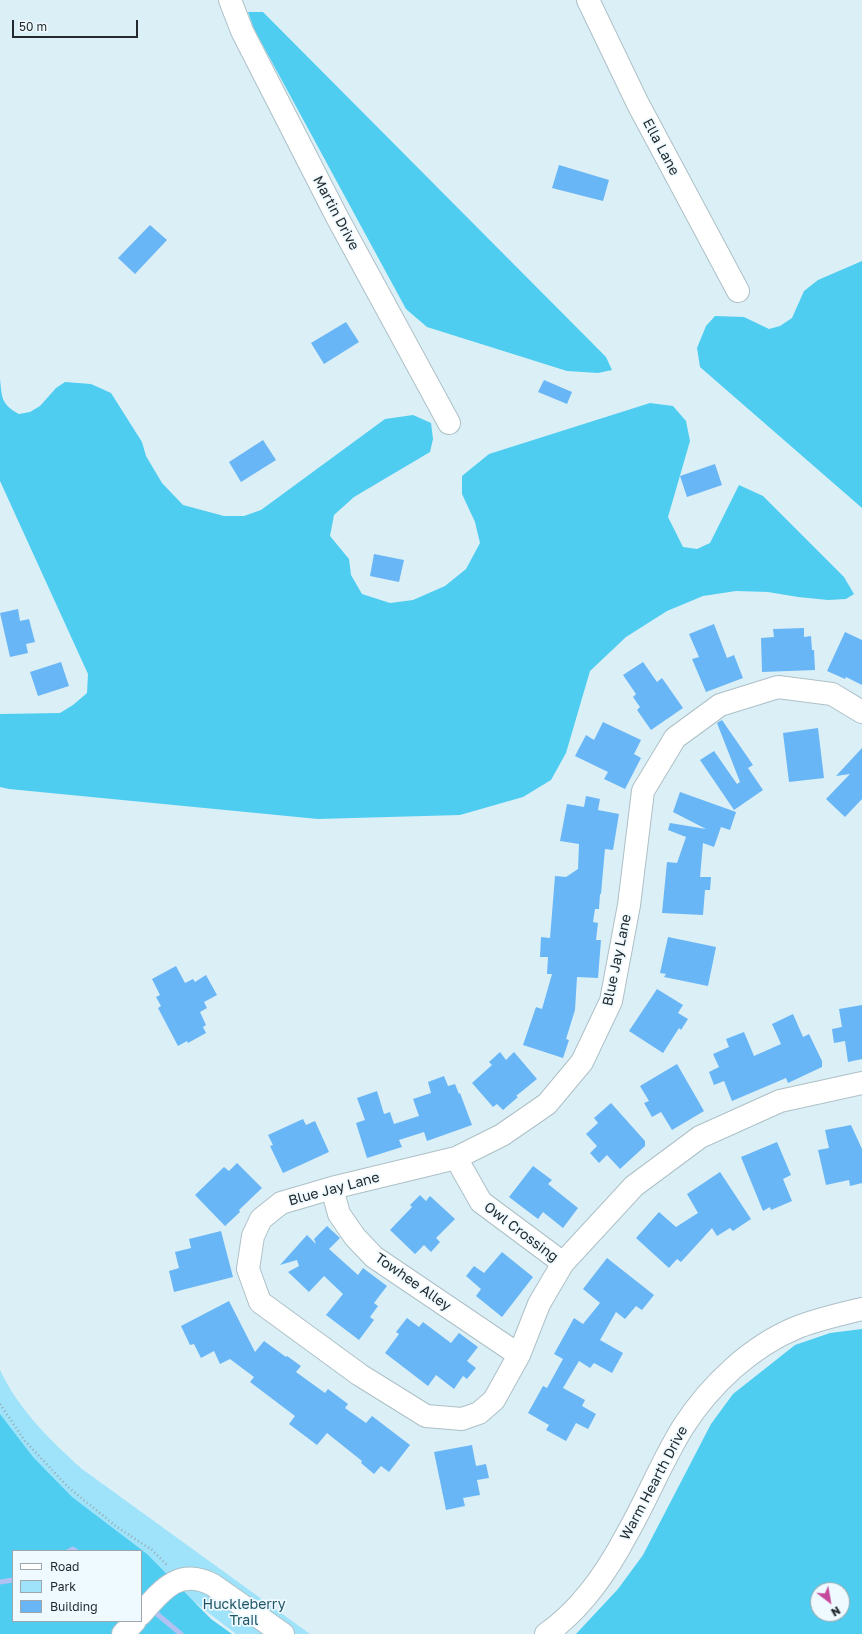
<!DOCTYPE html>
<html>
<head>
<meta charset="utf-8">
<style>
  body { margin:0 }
  #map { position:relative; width:862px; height:1634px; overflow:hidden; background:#dbeff6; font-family:"Golos Text",sans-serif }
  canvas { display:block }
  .legend { position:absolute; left:12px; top:1550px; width:130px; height:72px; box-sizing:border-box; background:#eefaff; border:1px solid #9da7ab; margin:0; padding:5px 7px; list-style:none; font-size:12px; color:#232a2d }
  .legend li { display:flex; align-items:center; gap:8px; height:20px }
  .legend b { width:20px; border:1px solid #9da7ab }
  .north { position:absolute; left:810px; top:1582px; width:40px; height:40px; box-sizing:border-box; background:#eefaff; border:1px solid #9da7ab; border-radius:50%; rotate:149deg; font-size:11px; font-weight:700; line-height:16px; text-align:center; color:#232a2d }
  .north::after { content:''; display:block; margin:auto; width:14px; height:18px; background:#c5499a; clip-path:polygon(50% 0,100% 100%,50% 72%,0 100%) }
  .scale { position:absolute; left:12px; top:20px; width:126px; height:18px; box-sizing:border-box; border:2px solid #232a2d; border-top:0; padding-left:5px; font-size:12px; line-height:14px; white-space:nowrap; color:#232a2d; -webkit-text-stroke:3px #eefaff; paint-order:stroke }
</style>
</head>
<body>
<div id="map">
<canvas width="862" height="1634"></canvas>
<ul class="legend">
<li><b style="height:5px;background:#fff"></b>Road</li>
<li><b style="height:11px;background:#9ee3fa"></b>Park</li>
<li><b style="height:11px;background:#69b6f6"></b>Building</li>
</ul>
<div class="north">N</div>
<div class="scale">50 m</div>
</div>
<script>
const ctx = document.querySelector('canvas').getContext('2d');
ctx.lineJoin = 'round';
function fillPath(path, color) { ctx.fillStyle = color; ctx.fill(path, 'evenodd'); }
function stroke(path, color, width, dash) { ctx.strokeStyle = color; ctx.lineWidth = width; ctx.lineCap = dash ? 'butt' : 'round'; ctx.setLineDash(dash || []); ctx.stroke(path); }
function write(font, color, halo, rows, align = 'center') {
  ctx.font = font + ' "Golos Text",sans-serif'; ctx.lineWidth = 3.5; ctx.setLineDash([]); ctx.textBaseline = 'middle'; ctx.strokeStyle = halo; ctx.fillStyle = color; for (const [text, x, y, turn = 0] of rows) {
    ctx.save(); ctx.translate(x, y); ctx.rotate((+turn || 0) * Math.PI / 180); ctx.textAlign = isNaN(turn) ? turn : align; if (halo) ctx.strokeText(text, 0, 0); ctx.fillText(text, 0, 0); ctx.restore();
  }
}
const green = new Path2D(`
  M 0,1370 C 18,1409 51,1441 82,1469 L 310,1634 L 236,1634 L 184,1594 L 141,1551 L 107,1534 L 0,1428 Z`);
const forest = new Path2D(`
  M 248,12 L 263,12 L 606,357 L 612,370 L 598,373 L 567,371 L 427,327 L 406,309 L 254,29 Z
  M 862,261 L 862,508 L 700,367 L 697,348 L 706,326 L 715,316 L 744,317 L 769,329 L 780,326 L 792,318 L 804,291 L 818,280 Z
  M 0,379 C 2,398 1,404 19,414 L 30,412 L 40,406 L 56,388 L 65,382 L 91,384 L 111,393 L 142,442 L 146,456 L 162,483 L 183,505 L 224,516 L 244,516 L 261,510 L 385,419 L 413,415 L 431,423 L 433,439 L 430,452 L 354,497 L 334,515 L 330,536 L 349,559 L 351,575 L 362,594 L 390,603 L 413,600 L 445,586 L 466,569 L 480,543 L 475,522 L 462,494 L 462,476 L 489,454 L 650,403 L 673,406 L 686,421 L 690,441 L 668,517 L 683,547 L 697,549 L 710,543 L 739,485 L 763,496 L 844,577 L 854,594 L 846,599 L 828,600 L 798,597 L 768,592 L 736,591 L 703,596 L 667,611 L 626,637 L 590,671 L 566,753 L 551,780 L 523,797 L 460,815 L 318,819 L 9,789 L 0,787 L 0,714 L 60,713 L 73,705 L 87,693 L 88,674 L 0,481 Z
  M 862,1329 L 862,1634 L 576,1634 L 618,1589 L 643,1555 L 711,1424 L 733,1394 L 795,1345 L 830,1333 ZM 818,1590 L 842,1590 L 842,1614 L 818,1614 Z
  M 0,1414 L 33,1457 L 72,1497 L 147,1554 L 211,1619 L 232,1634 L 0,1634 ZM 13,1551 L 141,1551 L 141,1621 L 13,1621 Z`);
const stream = new Path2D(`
  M 69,1551 L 73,1549 L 76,1551
  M 0,1582 L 13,1580
  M 151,1609 L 181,1634`);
const building = new Path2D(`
  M 559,165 L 609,180 L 603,201 L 552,188 Z
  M 150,225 L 167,240 L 135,274 L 118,258 Z
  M 346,322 L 359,342 L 324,364 L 311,343 Z
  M 544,380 L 572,392 L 567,404 L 538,392 Z
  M 263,440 L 276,460 L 241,482 L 229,462 Z
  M 715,464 L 722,485 L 687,497 L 680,476 Z
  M 374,554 L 404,560 L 399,582 L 370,576 Z
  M 18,609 L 20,621 L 29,619 L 35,642 L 26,644 L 28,653 L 10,657 L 0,613 Z
  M 714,624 L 727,658 L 734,655 L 743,678 L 706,692 L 692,659 L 699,657 L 689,634 Z
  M 804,628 L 804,637 L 811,636 L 812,650 L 814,650 L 815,670 L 762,672 L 761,638 L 774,637 L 773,629 Z
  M 845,632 L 862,640 L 862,685 L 846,677 L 845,679 L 827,671 Z
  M 61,662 L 69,686 L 38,696 L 30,672 Z
  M 643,662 L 657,682 L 662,678 L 683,708 L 651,730 L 637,710 L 640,707 L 633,697 L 636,694 L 623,675 Z
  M 722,720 L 753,765 L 748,768 L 763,790 L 734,810 L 700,760 L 714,751 L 737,784 L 740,782 L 717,723 Z
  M 603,722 L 641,740 L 634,754 L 641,758 L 625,789 L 604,779 L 608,772 L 575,756 L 586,735 L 594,740 Z
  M 818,728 L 824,778 L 789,782 L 783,733 Z
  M 862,748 L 862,799 L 845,817 L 826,799 L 850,774 L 836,776 Z
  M 680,792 L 736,812 L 730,830 L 721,827 L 714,847 L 703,843 L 700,877 L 711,877 L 710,890 L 705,890 L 703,915 L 662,913 L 667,862 L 677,863 L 686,837 L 668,830 L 670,823 L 706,829 L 673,812 Z
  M 586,796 L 600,799 L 598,810 L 619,814 L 613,850 L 605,849 L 601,894 L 600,894 L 599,909 L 595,909 L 593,922 L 598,923 L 596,940 L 601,940 L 598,978 L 577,977 L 575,1010 L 566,1039 L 569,1040 L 563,1058 L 523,1045 L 536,1007 L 542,1009 L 552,974 L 547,974 L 548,957 L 540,957 L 541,937 L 550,938 L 555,876 L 566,877 L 578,869 L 579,844 L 560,841 L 567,804 L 584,807 Z
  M 668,937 L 716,947 L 708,986 L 664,977 L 666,974 L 660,973 Z
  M 176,966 L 185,983 L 193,979 L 195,982 L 206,975 L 217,995 L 204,1002 L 207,1008 L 200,1012 L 206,1025 L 203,1027 L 206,1033 L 188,1043 L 187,1041 L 178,1046 L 158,1008 L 161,1006 L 156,997 L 160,995 L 152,979 Z
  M 657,989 L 683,1005 L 678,1013 L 688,1019 L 681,1030 L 679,1028 L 663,1053 L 629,1031 Z
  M 862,1005 L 862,1059 L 848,1062 L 845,1041 L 834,1043 L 832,1029 L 842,1027 L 839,1009 Z
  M 793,1014 L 803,1037 L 809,1034 L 822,1061 L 822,1067 L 788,1083 L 786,1078 L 732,1101 L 724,1081 L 714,1085 L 709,1072 L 719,1067 L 713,1054 L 729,1047 L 726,1039 L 744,1032 L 754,1056 L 781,1044 L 772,1024 Z
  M 500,1052 L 506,1060 L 514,1052 L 537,1079 L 516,1096 L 518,1097 L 503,1110 L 497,1104 L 493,1107 L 472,1083 L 492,1065 L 489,1062 Z
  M 677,1064 L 704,1111 L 672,1130 L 661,1112 L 652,1117 L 644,1103 L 649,1101 L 640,1086 Z
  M 444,1076 L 448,1086 L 455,1084 L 459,1094 L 460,1093 L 472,1125 L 427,1141 L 424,1132 L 399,1140 L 402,1147 L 367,1158 L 356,1123 L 365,1120 L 357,1098 L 377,1091 L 384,1114 L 390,1112 L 394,1124 L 419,1116 L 413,1099 L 431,1093 L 428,1082 Z
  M 611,1103 L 645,1141 L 645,1146 L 620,1169 L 607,1155 L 599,1163 L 590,1153 L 597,1146 L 586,1134 L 598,1123 L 594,1118 Z
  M 303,1119 L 306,1125 L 315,1121 L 329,1152 L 283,1173 L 270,1146 L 273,1145 L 268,1135 Z
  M 851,1125 L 862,1149 L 862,1183 L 850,1186 L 849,1180 L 826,1185 L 818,1150 L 829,1148 L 825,1130 Z
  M 777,1142 L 791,1175 L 783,1179 L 792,1201 L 771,1210 L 770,1207 L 763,1211 L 741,1157 Z
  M 237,1163 L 262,1188 L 239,1210 L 240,1212 L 225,1226 L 195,1195 L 224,1167 L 229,1171 Z
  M 533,1166 L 552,1180 L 548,1184 L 578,1208 L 563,1228 L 543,1212 L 538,1219 L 509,1197 Z
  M 720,1172 L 751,1219 L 733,1231 L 730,1228 L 717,1236 L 712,1228 L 681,1262 L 677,1259 L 669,1268 L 636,1238 L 659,1212 L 676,1227 L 698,1213 L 687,1194 Z
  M 420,1195 L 426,1201 L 430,1196 L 455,1219 L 436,1238 L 440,1242 L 431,1252 L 424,1245 L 415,1254 L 390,1230 L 412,1207 L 410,1205 Z
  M 327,1226 L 340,1238 L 329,1249 L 358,1275 L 363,1268 L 387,1286 L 374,1303 L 378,1306 L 370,1317 L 374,1320 L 359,1340 L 326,1315 L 343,1294 L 324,1276 L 309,1292 L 288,1272 L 299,1266 L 297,1260 L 280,1265 L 307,1235 L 316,1244 L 314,1239 Z
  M 221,1231 L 233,1277 L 174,1292 L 169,1271 L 179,1268 L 175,1252 L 191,1248 L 189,1239 Z
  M 502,1252 L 533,1277 L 502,1317 L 476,1296 L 481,1289 L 466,1276 L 474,1266 L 484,1273 Z
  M 607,1258 L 654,1295 L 642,1310 L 636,1306 L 625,1319 L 616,1312 L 600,1340 L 623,1353 L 612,1373 L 594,1363 L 590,1368 L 579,1361 L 563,1388 L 585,1400 L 582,1406 L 596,1414 L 588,1429 L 576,1423 L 566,1441 L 546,1430 L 549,1425 L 528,1413 L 543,1386 L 547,1388 L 563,1359 L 554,1354 L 574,1318 L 583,1324 L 600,1303 L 583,1289 Z
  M 229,1301 L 255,1352 L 264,1341 L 286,1357 L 287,1356 L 301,1366 L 296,1372 L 325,1393 L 328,1389 L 348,1404 L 345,1408 L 366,1423 L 372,1416 L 410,1445 L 389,1472 L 381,1466 L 374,1474 L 361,1463 L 362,1461 L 327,1433 L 317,1445 L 289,1424 L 295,1416 L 250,1382 L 254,1377 L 230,1359 L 220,1364 L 214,1351 L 201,1358 L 194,1344 L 190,1345 L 181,1326 Z
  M 407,1318 L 419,1327 L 423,1322 L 451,1343 L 459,1333 L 478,1347 L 467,1361 L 476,1368 L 467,1379 L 463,1376 L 454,1389 L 436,1375 L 428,1386 L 385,1353 L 399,1334 L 396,1332 Z
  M 472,1445 L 476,1466 L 486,1464 L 489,1478 L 477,1480 L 480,1495 L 463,1498 L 465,1506 L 446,1510 L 434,1452 Z`);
const path = new Path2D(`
  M 0,1404 L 25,1441 L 68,1487 L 117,1527 L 152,1550 L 168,1566`);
const minor = new Path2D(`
  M 230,0 L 242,31 L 337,217 L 449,423
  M 588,0 L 638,104 L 738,291
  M 862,712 L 832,694 L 778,687 L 720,705 L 675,738 L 643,791 L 629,905 L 611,1001 L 582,1062 L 547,1104 L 502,1135 L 456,1158 L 332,1188 L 281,1203 L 261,1219 L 253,1236 L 248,1269 L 260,1302 L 360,1375 L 426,1416 L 462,1419 L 479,1413 L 494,1400 L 519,1355 L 539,1304 L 563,1263 L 634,1186 L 700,1137 L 780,1101 L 862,1083
  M 456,1158 L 481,1202 L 563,1263
  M 332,1188 L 339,1214 L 355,1237 L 374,1257 L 519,1355
  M 141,1614 C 162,1590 179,1567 213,1585 L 283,1634
  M 123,1634 L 135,1621
  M 546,1634 C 582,1609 607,1572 627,1534 C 647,1499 662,1461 683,1427 C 710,1385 751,1346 798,1327 C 819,1319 841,1314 862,1309`);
const streetNames = [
  ["Ella Lane",661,147,62],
  ["Martin Drive",336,213,62],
  ["Blue Jay Lane",617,960,-78],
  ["Blue Jay Lane",334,1189,-15],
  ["Owl Crossing",521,1232,37],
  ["Towhee Alley",413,1282,35],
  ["Warm Hearth Drive",654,1483,-62]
];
const parkNames = [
  ["Huckleberry",244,1605],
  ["Trail",244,1621]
];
fillPath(green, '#9ee3fa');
fillPath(forest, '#4fcdf1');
stroke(stream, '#b0c1f2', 5);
fillPath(building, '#69b6f6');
stroke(minor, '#adc0c7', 24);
stroke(path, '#99a8ae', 2.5, [1, 3]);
stroke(minor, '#fff', 22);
write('14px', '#232a2d', '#eefaff', streetNames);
write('14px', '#215565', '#eefaff', parkNames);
</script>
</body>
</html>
